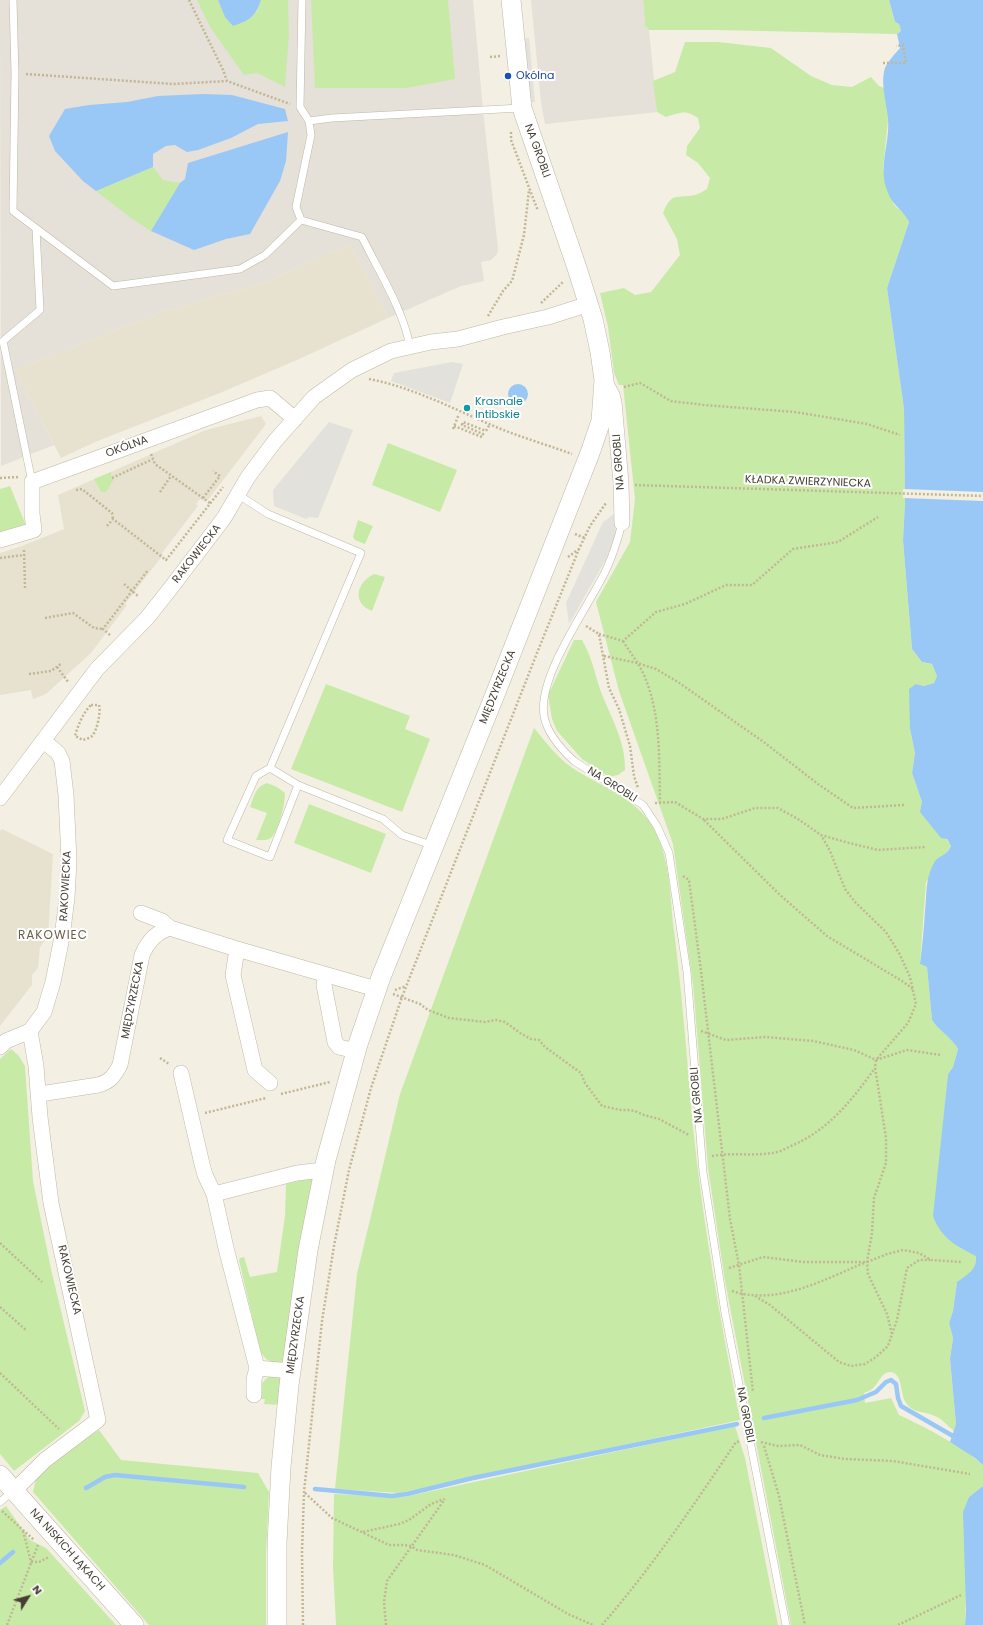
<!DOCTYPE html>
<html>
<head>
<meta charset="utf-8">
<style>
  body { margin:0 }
  #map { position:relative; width:983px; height:1625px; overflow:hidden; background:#f3efe3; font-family:Poppins,sans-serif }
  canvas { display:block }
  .north { position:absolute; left:8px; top:1577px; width:40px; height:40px; -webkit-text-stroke:3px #fff; paint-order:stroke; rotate:53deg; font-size:11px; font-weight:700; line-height:16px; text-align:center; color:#453f33 }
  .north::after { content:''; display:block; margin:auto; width:14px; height:18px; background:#453f33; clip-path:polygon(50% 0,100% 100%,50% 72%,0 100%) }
</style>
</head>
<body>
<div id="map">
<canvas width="983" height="1625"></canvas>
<div class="north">N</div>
</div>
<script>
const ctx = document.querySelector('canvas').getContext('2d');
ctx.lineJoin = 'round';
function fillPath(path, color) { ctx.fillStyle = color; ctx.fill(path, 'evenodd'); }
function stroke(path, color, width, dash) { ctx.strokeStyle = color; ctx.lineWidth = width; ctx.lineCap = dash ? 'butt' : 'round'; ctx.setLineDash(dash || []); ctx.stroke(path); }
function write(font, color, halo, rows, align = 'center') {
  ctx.font = font + ' Poppins,sans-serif'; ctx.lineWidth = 4; ctx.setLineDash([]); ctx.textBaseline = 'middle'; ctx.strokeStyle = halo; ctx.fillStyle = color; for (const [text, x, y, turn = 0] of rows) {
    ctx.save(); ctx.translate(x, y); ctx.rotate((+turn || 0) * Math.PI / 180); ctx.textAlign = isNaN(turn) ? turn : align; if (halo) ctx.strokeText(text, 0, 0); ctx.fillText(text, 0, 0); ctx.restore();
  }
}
const residential = new Path2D(`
  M 350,244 L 388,318 L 297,360 L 220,393 L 95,442 L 61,458 L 15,370 L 162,312 L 266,282 Z
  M 261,416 L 266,424 L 208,500 L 206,498 L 204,501 L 200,499 L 196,504 L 198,506 L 162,553 L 163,555 L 125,604 L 127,605 L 91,653 L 46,694 L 33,699 L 31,690 L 0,695 L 0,553 L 22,546 L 64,529 L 58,495 L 206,430 Z
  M 2,829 L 53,854 L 48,937 L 40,947 L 38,968 L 32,975 L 32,985 L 0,1026 L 0,831 Z`);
const industrial = new Path2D(`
  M 0,0 L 473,0 L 483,110 L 498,249 L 497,254 L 491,260 L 481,262 L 484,281 L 461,286 L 388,318 L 350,244 L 266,282 L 162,312 L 15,370 L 54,445 L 1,466 Z
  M 531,0 L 643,0 L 645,26 L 649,30 L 657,112 L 545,124 L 541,102 Z`);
const green = new Path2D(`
  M 197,0 L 218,0 L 225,17 L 257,12 L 261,0 L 288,0 L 289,35 L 285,87 L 257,73 L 244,75 L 210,27 Z
  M 311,0 L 448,0 L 455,79 L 407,88 L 315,88 Z
  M 643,0 L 889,0 L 895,22 L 899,24 L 901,31 L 897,34 L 716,30 L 649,30 L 645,26 Z
  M 685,42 L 718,42 L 771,48 L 811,76 L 832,85 L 852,87 L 871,77 L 879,86 L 884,88 L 888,121 L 883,169 L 894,205 L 904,213 L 909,222 L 887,288 L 904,409 L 905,502 L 903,540 L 912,649 L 922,662 L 932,664 L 937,676 L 934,683 L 924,686 L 916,684 L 910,729 L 915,753 L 912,773 L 922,802 L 951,846 L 926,882 L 920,964 L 927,967 L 932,1020 C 939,1031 952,1038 958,1049 L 953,1067 L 948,1074 L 942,1136 L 960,1248 L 976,1255 C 977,1272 969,1274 957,1282 L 953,1311 L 949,1323 L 953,1338 L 950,1359 L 956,1424 L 954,1431 C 948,1426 943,1420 937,1417 C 927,1411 913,1414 906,1403 C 900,1395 903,1372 890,1372 C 881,1372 879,1384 872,1389 C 870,1391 866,1392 864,1393 L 865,1403 L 891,1398 L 899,1415 C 925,1427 962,1446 983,1465 L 983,1486 L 969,1497 L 965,1625 L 791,1625 L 725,1281 L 708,1168 L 693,984 L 673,844 L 619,691 L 596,602 L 630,542 L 635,499 L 623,385 L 619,385 L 614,373 L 608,327 L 600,293 L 624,288 L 635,295 L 651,292 L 680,255 L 677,239 L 663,213 C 672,191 676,199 695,195 C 699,194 703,191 707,189 L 710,178 L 698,163 L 686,155 L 687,146 L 700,128 L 698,118 C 685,109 680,113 666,117 L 657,112 L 653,81 L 675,72 Z
  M 153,167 L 163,180 L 180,183 L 151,231 L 131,218 L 96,191 Z
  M 388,443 L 457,470 L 440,512 L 372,485 Z
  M 111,472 L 111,476 L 114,479 L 106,492 L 101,492 L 94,479 Z
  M 10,486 L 27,528 L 0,535 L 0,489 Z
  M 358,520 L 373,526 L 365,544 L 355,540 L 353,537 Z
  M 374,574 L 385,577 L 372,611 C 351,603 357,582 374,574 Z
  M 574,640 L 582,640 C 591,656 593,666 598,683 C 607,712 626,738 625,770 L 618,775 L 609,777 L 582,759 L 557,731 L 552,719 L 548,695 Z
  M 326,684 L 410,716 L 405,729 L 430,739 L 402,812 L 291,769 Z
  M 534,728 C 545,741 557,757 571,767 C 599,786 634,796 653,827 C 669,854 670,892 673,923 C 682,991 687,1059 693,1127 C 703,1226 721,1323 740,1420 L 400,1493 L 335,1489 L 357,1274 L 400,1094 Z
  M 267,783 L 277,787 L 285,793 C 285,805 279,828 272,837 C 268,841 262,840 256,840 L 267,813 L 250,807 C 254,796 256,786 267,783 Z
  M 309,804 L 386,834 L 371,873 L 294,843 Z
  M 11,1049 L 19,1056 L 25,1066 L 33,1181 L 51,1269 L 85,1411 L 79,1421 L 14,1471 L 0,1454 L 0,1059 Z
  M 311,1178 L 315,1181 L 285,1360 C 275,1368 266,1361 260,1351 L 239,1260 L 240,1258 L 244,1257 L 250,1277 L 277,1272 L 285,1216 L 286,1184 Z
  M 275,1376 L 279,1376 L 283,1382 L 280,1405 L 264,1404 L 265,1399 L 261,1399 L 261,1384 L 268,1377 Z
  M 735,1426 L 745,1458 L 778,1625 L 336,1625 L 333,1567 L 334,1494 L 404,1497 Z
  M 99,1430 L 121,1460 L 258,1473 L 269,1492 L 266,1555 L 266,1625 L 149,1625 L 33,1492 L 36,1479 L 64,1453 Z
  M 6,1506 L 30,1540 L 46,1548 L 116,1625 L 0,1625 L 0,1510 Z`);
const parking = new Path2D(`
  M 521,38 L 529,38 L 535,102 L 530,102 Z
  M 452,362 L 463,364 L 450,403 L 391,381 L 394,373 Z
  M 329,422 L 353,430 L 318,518 L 310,517 L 306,519 L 274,506 L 273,490 Z
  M 614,514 L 616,534 L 606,559 L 569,624 L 566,603 L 603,522 Z`);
const water = new Path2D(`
  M 218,0 L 261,0 C 256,16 249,21 233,26 L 225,17 Z
  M 889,0 L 983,0 L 983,1465 L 975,1458 L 950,1442 L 956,1424 L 950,1359 L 953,1338 L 949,1323 L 953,1311 L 957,1282 C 968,1274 977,1270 976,1256 C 956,1246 941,1238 933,1216 L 948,1074 L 953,1067 L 958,1049 C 952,1038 939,1031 932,1020 L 927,967 L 920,964 C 922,947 924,929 925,911 C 927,894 925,878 934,863 C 939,854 945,858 951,846 L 947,839 L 941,838 L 920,812 L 922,802 L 912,773 L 915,753 L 910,729 L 909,689 L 916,684 L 924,686 L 934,683 L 937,676 L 932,664 L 922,662 L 912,649 L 903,540 L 905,502 L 904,409 L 887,288 L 909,222 C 902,208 892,206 887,190 C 878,167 890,143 888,120 C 887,105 880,82 885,68 C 888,61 895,54 900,48 L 897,34 L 901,31 L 899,24 L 895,22 Z
  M 203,94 L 232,95 L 285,109 L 288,121 L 258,124 L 231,138 L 198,150 L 187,152 L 175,145 L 166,146 L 153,154 L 153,167 L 96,191 L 83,181 L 55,151 L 49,136 L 65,109 L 89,105 L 127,102 L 158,96 Z
  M 288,132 L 286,161 L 280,181 L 250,234 L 226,239 L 194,250 L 151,231 L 180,183 L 185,179 L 188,163 Z
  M508 394a10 10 0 1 1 20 0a10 10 0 1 1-20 0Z
  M 983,1486 L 983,1625 L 965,1625 L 966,1610 L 963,1512 L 969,1497 Z`);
const pier = new Path2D(`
  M 903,489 L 983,492 L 983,501 L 903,498 Z`);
const stream = new Path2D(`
  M 764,1418 L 857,1400 L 876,1392 L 886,1382 L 891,1380 L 896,1384 L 898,1398 L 901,1406 L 953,1436 L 957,1436
  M 86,1488 L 105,1477 L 115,1475 L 244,1487
  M 315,1489 L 392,1496 L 407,1494 L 473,1478 L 737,1424
  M 0,1563 L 13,1552`);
const path = new Path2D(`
  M 189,0 L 223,70 L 227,81
  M 490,57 L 501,56
  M 883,63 L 906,63 L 903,45 L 896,46
  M 26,74 L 173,84 L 227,81 L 290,104
  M 511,132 L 511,140 L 538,211
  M 541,303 L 563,282
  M 488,316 L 503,291 L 512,281 L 524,235 L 529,190
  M 369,379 C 411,387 450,407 489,424 C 516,436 545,444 572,454
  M 624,387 L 640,383 L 671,401 L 704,405 L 795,412 L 867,424 L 900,435
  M 454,426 L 482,437 L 483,434 L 462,425 L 463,422 L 486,431 L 490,424
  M 453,429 L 459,414
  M 151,454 L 155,464 L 210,503
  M 0,478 L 19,477
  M 112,478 L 153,459
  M 635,485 L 983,496
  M 76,490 L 82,489 L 112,513 L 113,519
  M 160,492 L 171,476
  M 203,498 L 220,476 L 213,471
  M 107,526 L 113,519 L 166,560 L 223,487
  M 575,534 L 585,538
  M 24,550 L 25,588
  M 568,557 L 579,549
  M 0,558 L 25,555
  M 124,584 L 139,597
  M 45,618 L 73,613 L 94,628 L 103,629
  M 586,626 L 599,634 L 609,688 L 619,709 L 630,746 L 634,776 L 638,788
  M 599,634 L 623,641 L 656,612 L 685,604 L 726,585 L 752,585 L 793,549 L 838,542 L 878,517
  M 110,635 L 103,629 L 148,570
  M 623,641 C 631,654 641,666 646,680 C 661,718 659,762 660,802
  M 604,656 L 637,663 L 656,669 L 678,682 L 765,743 L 818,784 L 853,808 L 904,805
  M 57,667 L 69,683
  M 29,674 L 51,671 L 62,663
  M 91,705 L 99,705 C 101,712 97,731 92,736 C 90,738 86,739 83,740 L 75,736 C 78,725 83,713 91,705 Z
  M 655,803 L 675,802 L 703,819 L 722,819 L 755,808 L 778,808 L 798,819 L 821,835 L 849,843 L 878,850 L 926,847
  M 704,820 L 780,895 L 827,936 L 902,981 L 913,989
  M 683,876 L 689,880 L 701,971 L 730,1219 L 739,1265 L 753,1392
  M 395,990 L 406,986
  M 393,994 L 420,1004 L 428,1010 L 449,1018 L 485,1022 L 496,1020 L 505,1022 L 520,1033 L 531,1039 L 539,1040 L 545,1047 L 581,1073 L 585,1083 L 602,1106 L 621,1110 L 628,1110 L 635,1111 L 644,1115 L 659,1119 L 689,1135
  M 701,1031 L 726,1040 L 765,1037 L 813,1041 L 854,1050 L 876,1060 L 907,1050 L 941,1055
  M 160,1058 L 169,1064
  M 281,1094 L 330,1082
  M 205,1113 L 266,1098
  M 712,1156 C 734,1152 756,1157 777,1152 C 782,1151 786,1148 791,1146 C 829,1130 852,1100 875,1068
  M 0,1243 L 42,1282
  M 729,1268 L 763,1257 L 803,1262 L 867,1262 L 887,1254 L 903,1250 L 919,1253 L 931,1260 L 962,1262
  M 732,1291 C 777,1306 823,1280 864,1263
  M 755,1296 L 770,1305 L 839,1362 L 851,1366 L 865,1364 L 876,1357 L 888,1346 L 892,1334 L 887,1314 L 868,1274 L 867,1262 L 872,1233 L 874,1198 L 886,1163 L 886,1138 L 875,1067 L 876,1060 L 908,1023 L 916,1004 L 910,977 L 899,953 L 886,932 L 855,902 L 845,889 L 830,851 L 821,835
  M 0,1307 L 27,1331
  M 892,1334 L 897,1320 L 907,1268 L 919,1260 L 930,1260
  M 0,1373 L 59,1429
  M 761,1442 L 778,1446 L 800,1445 L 820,1455 L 845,1459 L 893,1461 L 970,1474
  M 764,1446 L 779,1496 L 805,1625
  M 305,1493 L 332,1518 L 389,1545 L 403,1545 L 411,1546 L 417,1550 L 454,1555 L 485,1565 L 568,1614 L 593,1625
  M 2,1511 L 34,1540
  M 23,1531 L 31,1562 L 39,1562 L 49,1557
  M 363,1532 L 399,1524 L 409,1520 L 431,1504 L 444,1499
  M 7,1625 L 38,1545
  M 303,1625 L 302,1552 L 304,1492 L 322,1321 L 334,1246 L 349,1170 L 371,1088 L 402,997 L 537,653 L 579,549 L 590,526 L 606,503
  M 386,1625 L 384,1602 L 387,1581 L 445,1499
  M 602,1625 C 652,1567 694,1505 736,1442 L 741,1441
  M 898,1625 L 961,1595`);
const service = new Path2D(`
  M 13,0 L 15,73 L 13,211 L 113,286 L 240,269 L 265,255 L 301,220
  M 302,0 L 300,107 L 309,121 L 332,118 L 521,108
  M 301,220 L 362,237 C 378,270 404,311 410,347
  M 301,220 L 296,207 L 311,135 L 309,121
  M 32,482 L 3,341 L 40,310 L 36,229
  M 237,494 L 268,514 L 361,553 L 270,768 L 256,776 L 227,840 L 270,857 L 298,785 L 270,768
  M 622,523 C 618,539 613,555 606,570 C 589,606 537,676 544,716 C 547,733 562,750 574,761 L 643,805 L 657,826 L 669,853 L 687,972 L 703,1172 L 725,1313 L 786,1625
  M 298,785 L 383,819 L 402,835 L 434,846
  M 0,1502 L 13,1491`);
const minor = new Path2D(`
  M 604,380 L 612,395 L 614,402 L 621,483 L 622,523
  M 0,540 L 34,530 L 32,514 L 32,482 L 257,400 L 270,398 L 295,419
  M 0,798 L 97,669 L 147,618 L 170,589 L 224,518 L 248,477 L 275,441 L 314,397 L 352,370 L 391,351 L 431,342 L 458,339 L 503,327 L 548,317 L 589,304
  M 141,913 L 162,921 L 170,928
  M 237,949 L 233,975 L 255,1070 L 270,1083
  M 326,975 L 324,985 L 335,1042 L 339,1047 L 356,1051
  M 0,1047 L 6,1041 L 30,1031 L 44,1012 L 53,982 L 62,937 L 67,898 L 69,860 L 66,795 L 62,761 L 58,753 L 44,741
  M 181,1073 L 202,1164 L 205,1175 L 214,1194 L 226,1248 L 257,1368 L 291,1371
  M 40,1094 L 98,1085 C 110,1082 114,1076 120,1065 L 142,955 C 148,941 156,932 170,928 L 237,949 L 376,989
  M 214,1194 L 297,1173 L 323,1170
  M 254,1395 L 254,1379 L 257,1368
  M 14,1491 L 45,1460 L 98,1420 L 51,1203 L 40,1117 L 36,1066 L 30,1031`);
const tertiary = new Path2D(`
  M 0,1475 L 134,1625
  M 277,1625 L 277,1543 L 281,1467 L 289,1385 L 308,1250 L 326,1160 L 358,1044 L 381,977 L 496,692 L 590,453 L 601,421 L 604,380 L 600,352 L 593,319 L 577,268 L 522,108 L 511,0`);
const markers = [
  [508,76,4,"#1a4fb4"],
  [467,408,4,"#0f9aa8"]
];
const transitNames = [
  ["Okólna",516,76]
];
const streetNames = [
  ["NA GROBLI",537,151,70],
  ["OKÓLNA",127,447,-20],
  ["NA GROBLI",619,462,-94],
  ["KŁADKA ZWIERZYNIECKA",808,482,2],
  ["RAKOWIECKA",197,554,-52],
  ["MIĘDZYRZECKA",498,687,-68],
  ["NA GROBLI",612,785,32],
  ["RAKOWIECKA",66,886,-87],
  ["MIĘDZYRZECKA",133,1000,-79],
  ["NA GROBLI",697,1095,-95],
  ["RAKOWIECKA",69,1280,77],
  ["MIĘDZYRZECKA",296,1335,-82],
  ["NA GROBLI",745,1415,79],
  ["NA NISKICH ŁĄKACH",67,1550,48]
];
const cultureNames = [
  ["Krasnale",475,402],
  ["Intibskie",475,415]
];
const neighbourhoodNames = [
  ["RAKOWIEC",53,936]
];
fillPath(residential, '#e7e2d0');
fillPath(industrial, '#e5e0d8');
fillPath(green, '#c7eba7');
fillPath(parking, '#e3e1dc');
fillPath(water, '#99c8f6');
fillPath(pier, '#f3efe3');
stroke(stream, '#99c8f6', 4.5);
stroke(service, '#bfb8a5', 8);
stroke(minor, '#bfb8a5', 16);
stroke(tertiary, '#bfb8a5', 20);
stroke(path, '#c2b695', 2.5, [2, 2]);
stroke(service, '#fff', 7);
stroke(minor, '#fff', 15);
stroke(tertiary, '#fff', 19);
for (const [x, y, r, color] of markers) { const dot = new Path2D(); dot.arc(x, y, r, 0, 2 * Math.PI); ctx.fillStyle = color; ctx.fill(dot); stroke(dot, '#fff', 1.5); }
write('11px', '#164399', '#fff', transitNames, 'left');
write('11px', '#453f33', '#fff', streetNames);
write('11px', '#0d838f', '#fff', cultureNames, 'left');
ctx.letterSpacing = '1px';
write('12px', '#695f49', '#fff', neighbourhoodNames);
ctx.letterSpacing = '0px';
</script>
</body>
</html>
